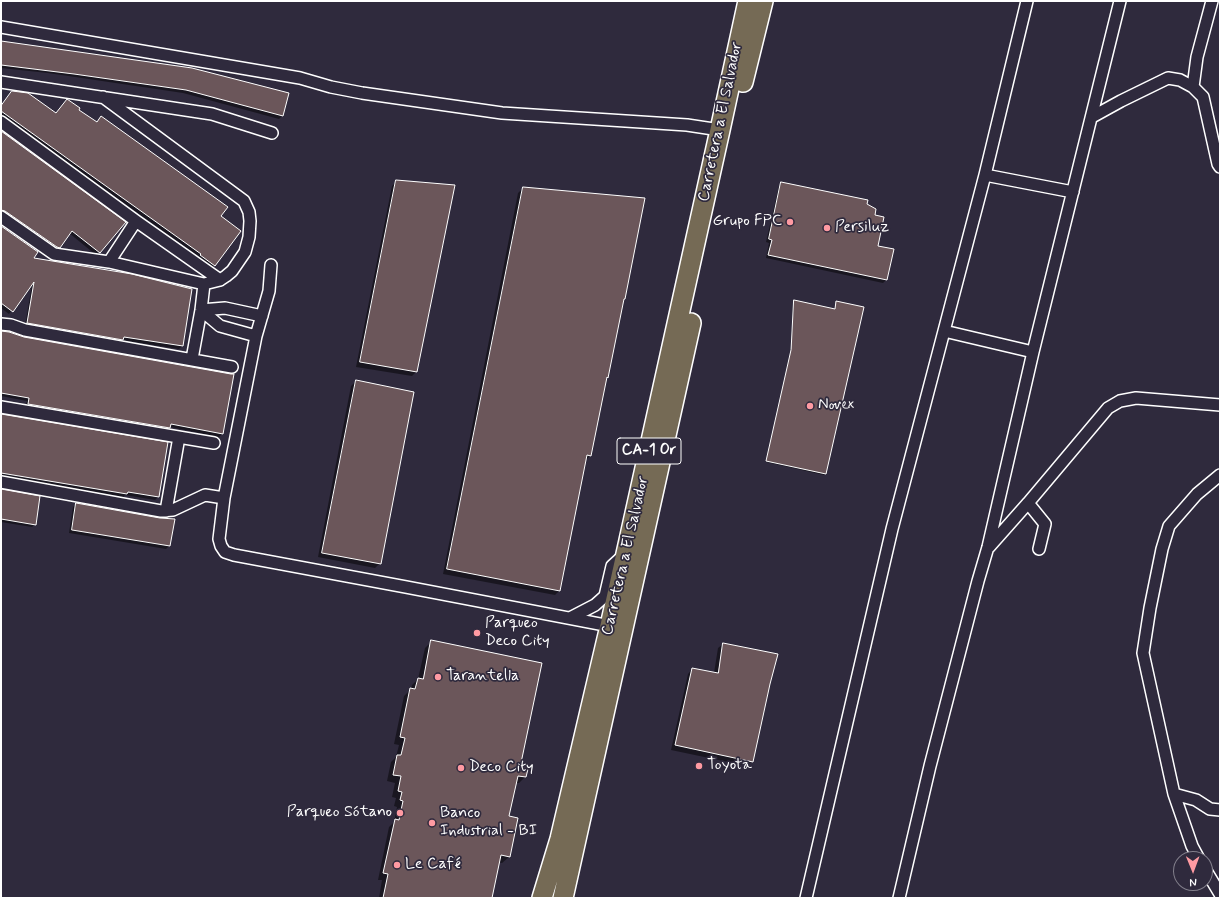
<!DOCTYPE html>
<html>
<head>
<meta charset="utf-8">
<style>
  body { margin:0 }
  #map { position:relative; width:1221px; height:899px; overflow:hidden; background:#2f2a3d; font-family:Mynerve,sans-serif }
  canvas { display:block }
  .frame { position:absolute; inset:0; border:2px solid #fff; pointer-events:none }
  .north { position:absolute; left:1173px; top:851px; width:40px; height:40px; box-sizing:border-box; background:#2f2a3d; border:1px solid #827f8b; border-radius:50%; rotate:179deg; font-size:11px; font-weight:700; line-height:16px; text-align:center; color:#fff }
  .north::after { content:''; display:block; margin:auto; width:14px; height:18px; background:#ff9aa2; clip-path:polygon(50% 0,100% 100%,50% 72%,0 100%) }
</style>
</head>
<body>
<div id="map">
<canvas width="1221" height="899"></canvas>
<div class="frame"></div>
<div class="north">N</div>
</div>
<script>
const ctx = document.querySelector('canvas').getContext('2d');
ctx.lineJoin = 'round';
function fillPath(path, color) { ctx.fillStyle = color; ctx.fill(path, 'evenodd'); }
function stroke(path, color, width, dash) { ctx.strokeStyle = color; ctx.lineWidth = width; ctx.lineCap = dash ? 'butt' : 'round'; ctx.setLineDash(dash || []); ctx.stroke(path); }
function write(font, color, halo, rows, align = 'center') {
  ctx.font = font + ' Mynerve,sans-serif'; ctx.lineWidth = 3.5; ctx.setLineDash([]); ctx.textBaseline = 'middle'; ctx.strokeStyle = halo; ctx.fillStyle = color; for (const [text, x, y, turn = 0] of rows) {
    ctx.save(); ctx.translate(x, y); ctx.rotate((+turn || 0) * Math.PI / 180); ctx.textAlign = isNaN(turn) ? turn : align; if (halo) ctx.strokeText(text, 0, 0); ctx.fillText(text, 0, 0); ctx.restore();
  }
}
const shadow = new Path2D(`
  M 1,42 L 288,94 L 282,116 L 279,119 L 183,93 L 48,73 L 1,68 Z
  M 1,106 L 56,114 L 77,111 L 240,231 L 211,269 L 198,259 L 199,257 L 1,115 Z
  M 1,133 L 124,222 L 96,255 L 69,233 L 56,250 L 1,214 Z
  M 397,181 L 416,372 L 412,376 L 356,367 L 392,186 Z
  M 782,183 L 866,205 L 874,216 L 877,246 L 886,280 L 883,283 L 766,258 L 769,243 L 766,242 L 779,186 Z
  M 523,188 L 624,299 L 622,301 L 608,377 L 606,379 L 590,456 L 585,461 L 560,590 L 555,595 L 443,574 L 518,193 Z
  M 1,226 L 37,252 L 32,259 L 191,289 L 182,346 L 179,349 L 122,340 L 119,343 L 25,326 L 32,284 L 9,314 L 1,308 Z
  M 794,301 L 834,310 L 837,302 L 863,308 L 825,474 L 824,475 L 766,462 L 791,352 L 793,302 Z
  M 1,332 L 24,338 L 222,434 L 219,437 L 170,427 L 166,431 L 25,407 L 27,401 L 1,396 Z
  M 356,381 L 380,563 L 375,568 L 318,557 L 351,386 Z
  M 1,415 L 158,497 L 155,500 L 125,495 L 123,497 L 1,476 Z
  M 1,490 L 35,524 L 32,527 L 1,522 Z
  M 76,504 L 160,519 L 173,520 L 169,546 L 166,549 L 69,533 L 73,507 Z
  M 431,642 L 520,764 L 528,766 L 525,777 L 519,783 L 515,783 L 508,817 L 517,818 L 509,857 L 502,863 L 498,862 L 491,898 L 379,898 L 382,880 L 378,880 L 389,827 L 394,822 L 397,807 L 394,806 L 396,798 L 392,797 L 395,783 L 387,781 L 391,762 L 396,757 L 399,745 L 394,744 L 404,696 L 411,689 L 412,685 L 418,679 L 425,648 Z
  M 723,644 L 752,761 L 747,766 L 671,750 L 688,674 L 692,669 L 714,673 L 718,648 Z`);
const building = new Path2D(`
  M 1,41 L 192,68 L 289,93 L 283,116 L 186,90 L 74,74 L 1,65 Z
  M 12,91 L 28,93 L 56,113 L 67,99 L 80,108 L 79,110 L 97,122 L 101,116 L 228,207 L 221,216 L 241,231 L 215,266 L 200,255 L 201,254 L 1,111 L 1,106 Z
  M 1,131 L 126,222 L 100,253 L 72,231 L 60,248 L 57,247 L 5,211 L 1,210 Z
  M 396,180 L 455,185 L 417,372 L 360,362 Z
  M 781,182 L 868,200 L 867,204 L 876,209 L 875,215 L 884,217 L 878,246 L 894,249 L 887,280 L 768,255 L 772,240 L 769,239 Z
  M 523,187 L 645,198 L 625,299 L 624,299 L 608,378 L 607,377 L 591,456 L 587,455 L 560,591 L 447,569 Z
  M 1,226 L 38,252 L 34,258 L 132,274 L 192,289 L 183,346 L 124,337 L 123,340 L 27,323 L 34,282 L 13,312 L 1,303 Z
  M 794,300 L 835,309 L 836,301 L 864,307 L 826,474 L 766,461 L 791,350 Z
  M 1,331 L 9,332 L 24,337 L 231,374 L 234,374 L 223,434 L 171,424 L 170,428 L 28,404 L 29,398 L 1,393 Z
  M 356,380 L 414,392 L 381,564 L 322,553 Z
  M 1,414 L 168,442 L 159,497 L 128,492 L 127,494 L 1,473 Z
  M 1,489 L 40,496 L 36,525 L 1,519 Z
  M 76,503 L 160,518 L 175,519 L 170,546 L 72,530 Z
  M 431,640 L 542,663 L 521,763 L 529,765 L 526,777 L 518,776 L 509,816 L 518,818 L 510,857 L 501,855 L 492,898 L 383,898 L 388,874 L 383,873 L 395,819 L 399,820 L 403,801 L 400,800 L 402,792 L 398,791 L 401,776 L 393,775 L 397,755 L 401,755 L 405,738 L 400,737 L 410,688 L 415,689 L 418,678 L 423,679 Z
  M 723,643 L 778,654 L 770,684 L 753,762 L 675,745 L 692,668 L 718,673 Z`);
const minor = new Path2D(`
  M 1,27 L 300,78 L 331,87 L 362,93 L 502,113 L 687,125 L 720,130
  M 1,82 L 212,114 L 272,133
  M 1193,87 L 1197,57 L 1212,1
  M 1092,117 L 1121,101 L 1168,78 L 1180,80 L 1193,87 L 1203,97 L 1218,164 L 1220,167
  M 1,122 L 136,221 L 220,280
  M 985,175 L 1073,192
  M 1,217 L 54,254 L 109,262 L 204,284 L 220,280 L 226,276 L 232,271 L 245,252 L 249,237 L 250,221 L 249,212 L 244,201 L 103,97
  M 109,262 L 136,221
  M 271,265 L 269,291 L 256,336 L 224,498 L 219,539 L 221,546 L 225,552 L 234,555 L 406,587 L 610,626
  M 201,310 L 220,326 L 256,336
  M 201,310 L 225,308 L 262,316
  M 1,324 L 11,325 L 25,330 L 232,367
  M 944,331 L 1033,352
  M 192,359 L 201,310 L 204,284
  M 1,407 L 214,443
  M 1,482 L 161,511 L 173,510 L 205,495 L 224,498
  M 1028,503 L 1045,524 L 1039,549
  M 166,511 L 179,437
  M 989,547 L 1028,503 L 1108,408 L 1120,401 L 1136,398 L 1220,405
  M 570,618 L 595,605 L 605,596 L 612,566 L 624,555
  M 1174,794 L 1196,800 L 1210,809 L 1220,810
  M 1199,859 L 1192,846 L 1174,794 L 1143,653 L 1150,608 L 1162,549 L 1169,526 L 1197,494 L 1220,475
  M 1205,869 L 1220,894
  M 806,898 L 892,529 L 985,175 L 1027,1
  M 899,898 L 930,766 L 978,581 L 988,547 L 1033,352 L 1120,1`);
const trunk = new Path2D(`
  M 743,82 L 763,1
  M 542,898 L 560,839 L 610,626 L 720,130 L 748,1
  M 563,898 L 691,323`);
const markers = [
  [790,222,4,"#ff9aa2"],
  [827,228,4,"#ff9aa2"],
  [810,406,4,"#ff9aa2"],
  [477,633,4,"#ff9aa2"],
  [438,677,4,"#ff9aa2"],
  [699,766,4,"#ff9aa2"],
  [461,768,4,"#ff9aa2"],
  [400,813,4,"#ff9aa2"],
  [432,823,4,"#ff9aa2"],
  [397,865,4,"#ff9aa2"]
];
const shields = [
  [649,451,64]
];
const shieldNames = [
  ["CA-1 Or",649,451]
];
const streetNames = [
  ["Carretera a El Salvador",721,122,-78],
  ["Carretera a El Salvador",626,556,-77]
];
const poiNames = [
  ["Grupo FPC",782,222,"right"],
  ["Persiluz",835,228],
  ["Novex",818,406],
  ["Parqueo",485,624],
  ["Deco City",485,642],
  ["Tarantella",446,677],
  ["Toyota",707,766],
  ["Deco City",469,768],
  ["Parqueo Sótano",392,813,"right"],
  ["Banco",440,814],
  ["Industrial - BI",440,832],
  ["Le Café",405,865]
];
fillPath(shadow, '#0007');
fillPath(building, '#6b565a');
stroke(building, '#fff', 1);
stroke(minor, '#fff', 14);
stroke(trunk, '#fff', 22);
stroke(minor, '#2f2a3d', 11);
stroke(trunk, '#756a55', 19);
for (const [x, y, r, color] of markers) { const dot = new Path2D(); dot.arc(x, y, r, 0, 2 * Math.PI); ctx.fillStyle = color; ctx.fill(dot); stroke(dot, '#2f2a3d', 1.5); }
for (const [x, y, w] of shields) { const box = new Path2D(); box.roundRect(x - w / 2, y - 13, w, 26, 3); ctx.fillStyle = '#2f2a3d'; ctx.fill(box); stroke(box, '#fff', 1); }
write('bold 15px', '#fff', null, shieldNames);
write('16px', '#fff', '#2f2a3d', streetNames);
write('16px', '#fff', '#2f2a3d', poiNames, 'left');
</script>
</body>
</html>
